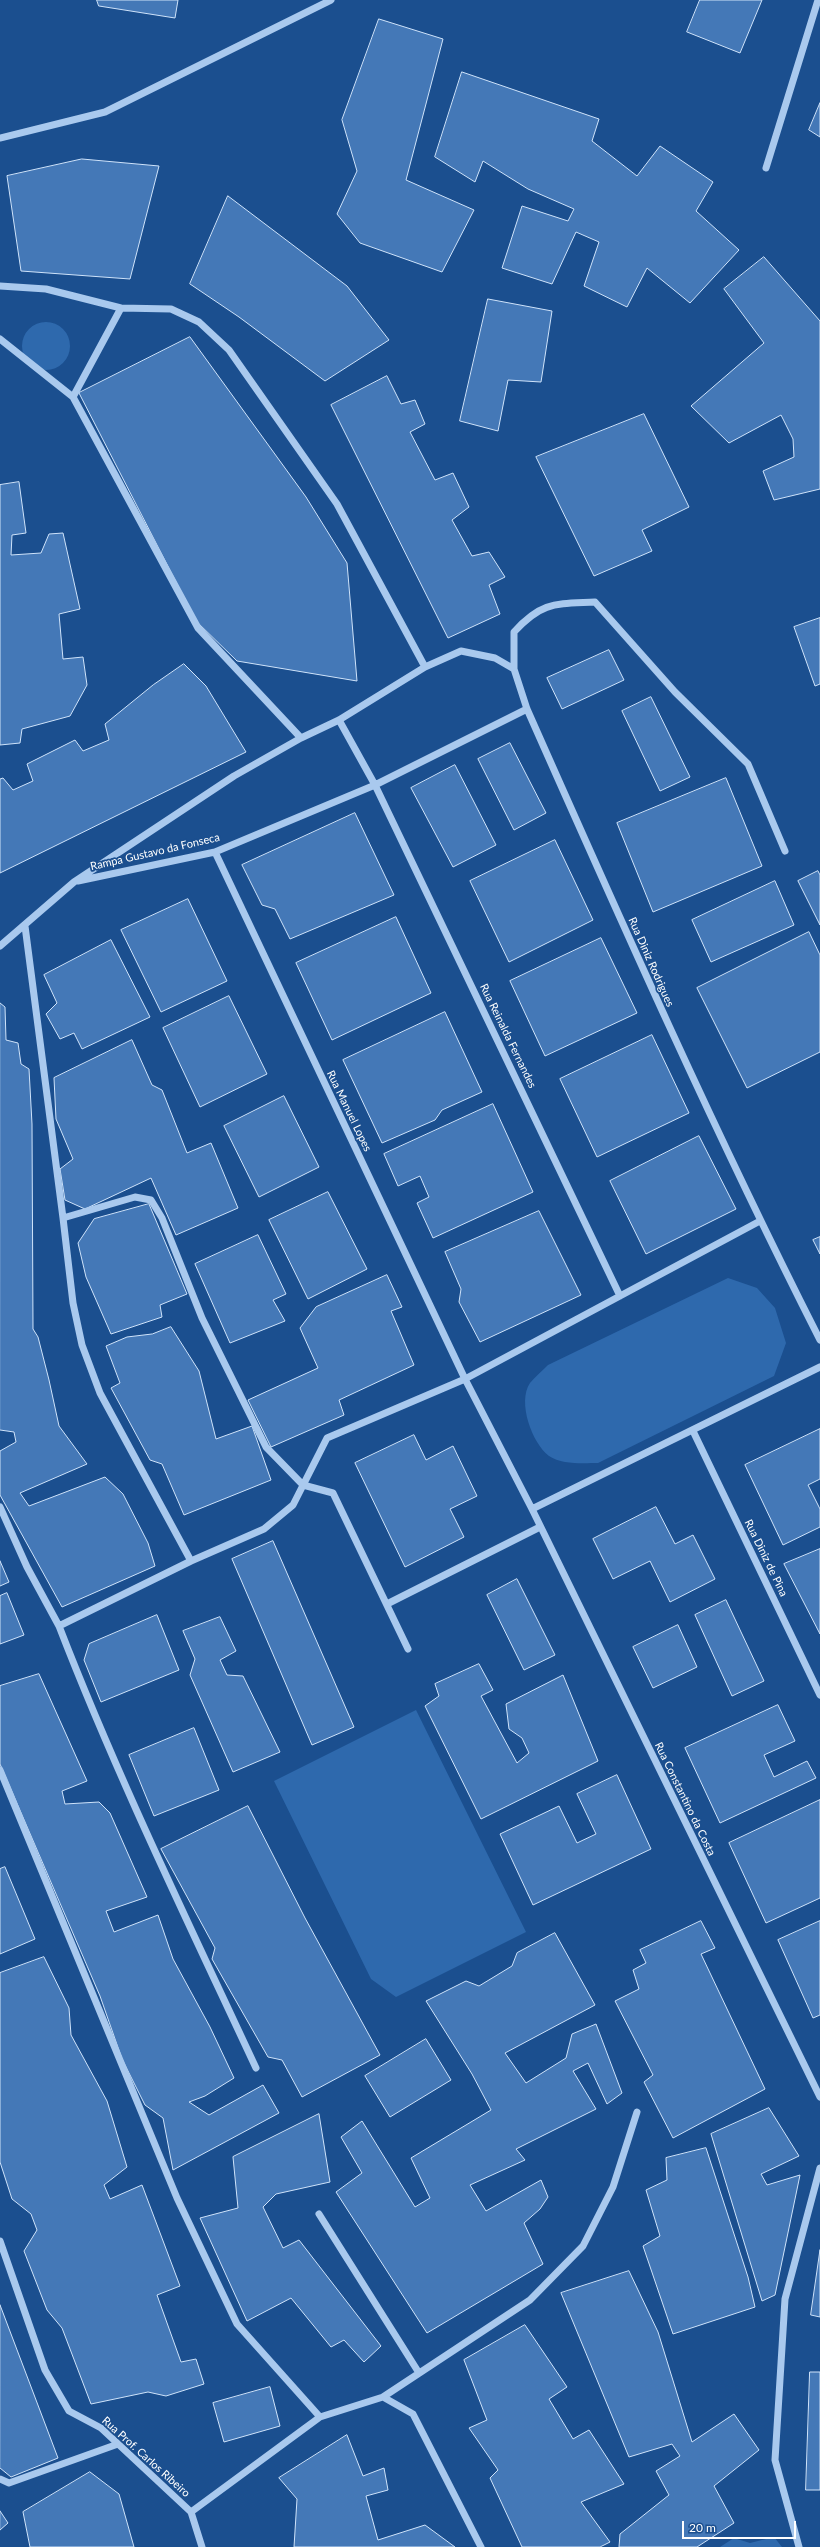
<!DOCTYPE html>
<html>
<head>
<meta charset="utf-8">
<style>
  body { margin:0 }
  #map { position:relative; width:820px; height:2547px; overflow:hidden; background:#1b4f8f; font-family:Lato,sans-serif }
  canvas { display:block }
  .scale { position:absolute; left:682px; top:2521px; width:114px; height:18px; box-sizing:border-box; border:2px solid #fff; border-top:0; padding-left:5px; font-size:12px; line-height:14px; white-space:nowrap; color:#fff; -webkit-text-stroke:3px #1b4f8f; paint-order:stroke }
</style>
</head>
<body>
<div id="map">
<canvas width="820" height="2547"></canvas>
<div class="scale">20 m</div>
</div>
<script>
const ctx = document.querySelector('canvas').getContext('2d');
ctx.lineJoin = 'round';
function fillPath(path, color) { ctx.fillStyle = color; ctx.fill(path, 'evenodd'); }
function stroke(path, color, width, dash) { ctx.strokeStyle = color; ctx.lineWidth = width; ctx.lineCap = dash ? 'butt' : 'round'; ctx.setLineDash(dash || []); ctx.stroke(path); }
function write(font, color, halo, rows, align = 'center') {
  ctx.font = font + ' Lato,sans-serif'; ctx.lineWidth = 3.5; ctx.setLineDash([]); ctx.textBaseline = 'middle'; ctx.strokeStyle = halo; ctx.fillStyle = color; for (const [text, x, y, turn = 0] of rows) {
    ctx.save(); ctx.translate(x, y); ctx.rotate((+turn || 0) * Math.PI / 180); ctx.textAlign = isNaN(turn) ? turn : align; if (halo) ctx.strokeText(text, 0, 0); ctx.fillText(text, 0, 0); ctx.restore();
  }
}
const green = new Path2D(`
  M22 346a24 24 0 1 1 48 0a24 24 0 1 1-48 0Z
  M 728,1278 L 757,1288 L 775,1308 L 786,1343 L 774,1376 L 598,1463 C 584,1463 562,1465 549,1456 C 532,1443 517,1402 530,1383 C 535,1377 542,1371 548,1365 Z
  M 416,1710 L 526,1932 L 396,1997 L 371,1979 L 274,1781 Z
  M 774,2537 L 782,2547 L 720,2547 L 734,2538 L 750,2543 Z`);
const building = new Path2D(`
  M 97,0 L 178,0 L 175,18 L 99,6 Z
  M 700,0 L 762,0 L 740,53 L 687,32 Z
  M 379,19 L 443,39 L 406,180 L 474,210 L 442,272 L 360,243 L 337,214 L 357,171 L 342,120 Z
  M 462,72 L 599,119 L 592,141 L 637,176 L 660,146 L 713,182 L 696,211 L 739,250 L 690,303 L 647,268 L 627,307 L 584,286 L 599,242 L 576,232 L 552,284 L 502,268 L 522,206 L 568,221 L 574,209 L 528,189 L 483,161 L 475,182 L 435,157 Z
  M 820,103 L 820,137 L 809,130 Z
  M 82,159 L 159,166 L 130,279 L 21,271 L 7,176 Z
  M 228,196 L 347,286 L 389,340 L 325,381 L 239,317 L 190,284 Z
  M 764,257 L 820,321 L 820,489 L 774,500 L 763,471 L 794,457 L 793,439 L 781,415 L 729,443 L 691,406 L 764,343 L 724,289 Z
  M 488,299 L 552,311 L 541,382 L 508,380 L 498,431 L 460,421 Z
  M 190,337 L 306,497 L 347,563 L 357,681 L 237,661 L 196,621 L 79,393 Z
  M 387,376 L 401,404 L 415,400 L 425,424 L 410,432 L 435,480 L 453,473 L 469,507 L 452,520 L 472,556 L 489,552 L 505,577 L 489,585 L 500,614 L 448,638 L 331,405 Z
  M 644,414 L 689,507 L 642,530 L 652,551 L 594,576 L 536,457 Z
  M 19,482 L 26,533 L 12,535 L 11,555 L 41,553 L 49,534 L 63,533 L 80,609 L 59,614 L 63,659 L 83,657 L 87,685 L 70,716 L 22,729 L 20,743 L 0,745 L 0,485 Z
  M 820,618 L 820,684 L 815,686 L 794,627 Z
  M 609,650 L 624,680 L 562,709 L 547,678 Z
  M 184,664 L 206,686 L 246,752 L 0,873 L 0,779 L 3,778 L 13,790 L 33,781 L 27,764 L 75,740 L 83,751 L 109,740 L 105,724 L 153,685 Z
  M 651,697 L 690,777 L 660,791 L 622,711 Z
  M 510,743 L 546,813 L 514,830 L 478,759 Z
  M 455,765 L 496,845 L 453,867 L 411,788 Z
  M 726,778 L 762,866 L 653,912 L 617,823 Z
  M 355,813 L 394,895 L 290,939 L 275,909 L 262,905 L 242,865 Z
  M 555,840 L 593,920 L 509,962 L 470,881 Z
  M 818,871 L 820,875 L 820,925 L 798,881 Z
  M 775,881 L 794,925 L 711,962 L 692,920 Z
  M 188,899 L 227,981 L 161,1012 L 121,930 Z
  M 396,917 L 431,993 L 332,1040 L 296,963 Z
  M 809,932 L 820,955 L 820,1052 L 747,1088 L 697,988 Z
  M 601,938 L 637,1013 L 545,1056 L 510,981 Z
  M 111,940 L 150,1017 L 82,1049 L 74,1033 L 60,1039 L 46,1014 L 57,1003 L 44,975 Z
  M 229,996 L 267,1074 L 200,1107 L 163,1028 Z
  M 0,1003 L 5,1007 L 6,1040 L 18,1043 L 21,1064 L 29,1069 L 32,1124 L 33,1329 L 38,1337 L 49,1380 L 59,1426 L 87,1464 L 20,1493 L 29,1506 L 105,1477 L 123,1494 L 148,1543 L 155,1566 L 62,1607 L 0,1495 L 0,1451 L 16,1442 L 14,1432 L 0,1430 Z
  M 445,1012 L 482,1092 L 442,1110 L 435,1120 L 382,1143 L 343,1060 Z
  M 652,1035 L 689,1113 L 597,1157 L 560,1079 Z
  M 132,1040 L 152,1085 L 162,1090 L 187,1153 L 211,1143 L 238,1208 L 176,1235 L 151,1178 L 85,1209 L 65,1200 L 60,1169 L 73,1159 L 56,1119 L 54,1078 Z
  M 284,1096 L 319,1167 L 259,1197 L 224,1126 Z
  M 493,1104 L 533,1192 L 433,1238 L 417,1203 L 429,1197 L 420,1176 L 398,1186 L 384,1154 Z
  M 699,1136 L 736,1209 L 646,1254 L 610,1181 Z
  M 328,1192 L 367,1269 L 308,1299 L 269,1220 Z
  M 149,1204 L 187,1294 L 160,1305 L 162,1317 L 111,1334 L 86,1277 L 78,1243 L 94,1219 Z
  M 539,1211 L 581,1295 L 480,1342 L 459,1302 L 461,1289 L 445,1252 Z
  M 258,1235 L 286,1294 L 273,1300 L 285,1321 L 230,1343 L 195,1264 Z
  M 820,1237 L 820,1254 L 813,1240 Z
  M 387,1275 L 402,1307 L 391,1311 L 414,1365 L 339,1400 L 344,1415 L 271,1447 L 248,1400 L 318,1368 L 300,1328 L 316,1307 Z
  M 171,1327 L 199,1371 L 216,1439 L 252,1426 L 271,1480 L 184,1515 L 162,1464 L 150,1460 L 111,1388 L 120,1383 L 106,1346 L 127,1337 L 152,1334 Z
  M 820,1429 L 820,1479 L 808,1485 L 820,1509 L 820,1527 L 783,1545 L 745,1465 Z
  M 414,1435 L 426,1460 L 453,1446 L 477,1496 L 450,1509 L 464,1537 L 405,1567 L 355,1463 Z
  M 656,1507 L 675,1544 L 693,1535 L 715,1579 L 670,1602 L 650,1561 L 613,1579 L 593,1539 Z
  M 273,1541 L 354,1727 L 312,1745 L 232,1559 Z
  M 820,1549 L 820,1634 L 784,1564 Z
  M 0,1561 L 9,1582 L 0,1586 Z
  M 517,1579 L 555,1655 L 524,1670 L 487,1595 Z
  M 7,1593 L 24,1635 L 0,1644 L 0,1596 Z
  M 726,1600 L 764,1681 L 732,1696 L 695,1615 Z
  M 157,1615 L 179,1670 L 101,1702 L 84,1660 L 89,1644 Z
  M 220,1617 L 236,1651 L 220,1660 L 227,1675 L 243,1676 L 280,1752 L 233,1772 L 190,1675 L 195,1659 L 183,1631 Z
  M 678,1625 L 697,1667 L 653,1688 L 633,1647 Z
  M 479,1664 L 493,1690 L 481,1696 L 517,1763 L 529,1753 L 522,1738 L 509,1729 L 506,1704 L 563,1675 L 598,1761 L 481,1819 L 425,1706 L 439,1696 L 435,1684 Z
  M 39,1674 L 87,1781 L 62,1791 L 65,1804 L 99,1802 L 110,1813 L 147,1897 L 106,1911 L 114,1932 L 158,1915 L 173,1959 L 210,2027 L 234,2078 L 205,2096 L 189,2102 L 209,2115 L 263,2085 L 279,2113 L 173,2170 L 163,2118 L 145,2105 L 122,2059 L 100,1996 L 0,1764 L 0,1686 Z
  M 778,1705 L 795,1741 L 764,1755 L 774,1777 L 807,1761 L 816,1778 L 720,1823 L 685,1748 Z
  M 194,1728 L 219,1790 L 154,1816 L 129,1755 Z
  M 617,1775 L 651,1849 L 533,1905 L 500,1834 L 559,1806 L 577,1843 L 596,1834 L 577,1794 Z
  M 820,1800 L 820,1898 L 766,1923 L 729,1843 Z
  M 248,1806 L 305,1918 L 380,2055 L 302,2097 L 282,2060 L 268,2057 L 212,1959 L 215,1948 L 161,1849 Z
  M 5,1867 L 35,1939 L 0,1954 L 0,1869 Z
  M 701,1921 L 715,1948 L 701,1954 L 765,2089 L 673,2138 L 644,2082 L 653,2075 L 615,2001 L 639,1989 L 633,1970 L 646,1963 L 640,1950 Z
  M 820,1921 L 820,2015 L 813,2018 L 778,1940 Z
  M 555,1933 L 595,2005 L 505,2053 L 526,2083 L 566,2058 L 572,2034 L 596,2024 L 622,2093 L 607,2104 L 588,2063 L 573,2071 L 596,2109 L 516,2149 L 525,2160 L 470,2185 L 486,2211 L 541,2180 L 548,2197 L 540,2209 L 524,2223 L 543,2264 L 427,2333 L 336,2192 L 362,2173 L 341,2137 L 362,2121 L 415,2207 L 430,2198 L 411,2158 L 491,2110 L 472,2074 L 426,2001 L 466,1981 L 479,1986 L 512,1966 L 517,1953 Z
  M 44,1957 L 69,2008 L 71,2035 L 107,2101 L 127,2167 L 104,2185 L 110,2199 L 142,2185 L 180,2286 L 157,2295 L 181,2362 L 196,2359 L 204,2384 L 166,2396 L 148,2392 L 91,2404 L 62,2328 L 47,2310 L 24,2251 L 37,2230 L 31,2214 L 12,2199 L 0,2162 L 0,1973 Z
  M 426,2039 L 451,2080 L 390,2117 L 365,2076 Z
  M 769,2108 L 799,2156 L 761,2174 L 767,2185 L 800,2175 L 775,2295 L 762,2301 L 711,2134 Z
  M 319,2114 L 330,2182 L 276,2194 L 263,2207 L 283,2248 L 299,2240 L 381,2346 L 364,2362 L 344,2340 L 331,2347 L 291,2298 L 247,2321 L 200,2218 L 238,2208 L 233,2157 Z
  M 706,2148 L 748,2277 L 755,2307 L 673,2334 L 643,2246 L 660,2236 L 646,2190 L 667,2180 L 666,2158 Z
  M 820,2250 L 820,2317 L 811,2315 Z
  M 629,2271 L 658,2332 L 692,2442 L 734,2414 L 759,2450 L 714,2486 L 734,2523 L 697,2547 L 619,2547 L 620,2534 L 669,2495 L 656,2471 L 680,2456 L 672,2444 L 629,2457 L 561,2293 Z
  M 0,2305 L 58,2458 L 11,2477 L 0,2468 Z
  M 525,2325 L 567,2387 L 549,2399 L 573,2439 L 589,2430 L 624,2484 L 581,2502 L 610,2542 L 600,2547 L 522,2547 L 490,2478 L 498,2470 L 469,2428 L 487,2420 L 464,2360 Z
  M 810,2372 L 820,2372 L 820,2490 L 806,2490 Z
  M 270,2387 L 280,2426 L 224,2442 L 213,2403 Z
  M 347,2435 L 363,2476 L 384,2468 L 388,2490 L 366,2496 L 378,2540 L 425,2525 L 455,2547 L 294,2547 L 297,2499 L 279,2478 Z
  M 90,2472 L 119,2494 L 134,2547 L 30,2547 L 23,2512 Z
  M 0,2511 L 8,2523 L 0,2530 Z`);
const minor = new Path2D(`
  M 0,138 L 105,112 L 331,0
  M 766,168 L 818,0
  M 0,286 L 46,289 L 121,308 L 171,309 L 199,322 L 229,350 L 337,504 L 425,667
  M 0,339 L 73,397 L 198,628 L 301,738
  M 73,397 L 121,308
  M 514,669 L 514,632 C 542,601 556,604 595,602 L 675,692 L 748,764 L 785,851
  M 339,720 L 375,785 L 620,1296
  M 215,852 L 465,1379 L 532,1509 L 820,2097
  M 78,881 L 215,852 L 375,785 L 527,709
  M 25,926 L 63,1218 L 135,1197 L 151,1200 L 162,1218 L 202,1318 L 266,1447 L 303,1485 L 333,1493 L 408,1649
  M 0,946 L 74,882 L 234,776 L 301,738 L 339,720 L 425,667 L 461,651 L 495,658 L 514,669 L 527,709 C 621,921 715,1133 820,1340
  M 63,1218 L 73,1303 L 82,1345 L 100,1393 L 191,1561
  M 693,1431 L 820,1695
  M 0,1507 L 27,1567 L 59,1626 L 191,1561 L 264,1529 L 293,1505 L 327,1438 L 465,1379 L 760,1221
  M 532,1509 L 820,1367
  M 387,1604 L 540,1527
  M 59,1626 C 117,1776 188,1922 256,2068
  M 0,1770 L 177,2198 L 237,2324 L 320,2417
  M 319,2214 L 419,2373
  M 0,2241 L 45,2370 L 69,2411 L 101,2428 L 191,2512 L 202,2547
  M 383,2397 L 530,2300 L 583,2246 L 613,2187 L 637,2112
  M 0,2479 L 9,2483 L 118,2444
  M 191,2512 L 320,2417 L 383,2397 L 413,2414 L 481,2547
  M 799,2547 L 775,2460 L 785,2299 L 820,2168`);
const streetNames = [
  ["Rampa Gustavo da Fonseca",155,852,-13],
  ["Rua Diniz Rodrigues",651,962,66],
  ["Rua Reinalda Fernandes",508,1036,64],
  ["Rua Manuel Lopes",349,1111,64],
  ["Rua Diniz de Pina",766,1558,64],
  ["Rua Constantino da Costa",685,1799,64],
  ["Rua Prof. Carlos Ribeiro",146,2457,42]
];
fillPath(green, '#2e69ad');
fillPath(building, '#4478b7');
stroke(building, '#cfe3fa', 1);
stroke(minor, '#a9c9ee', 7);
write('11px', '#fff', '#1b4f8f', streetNames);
</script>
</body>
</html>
